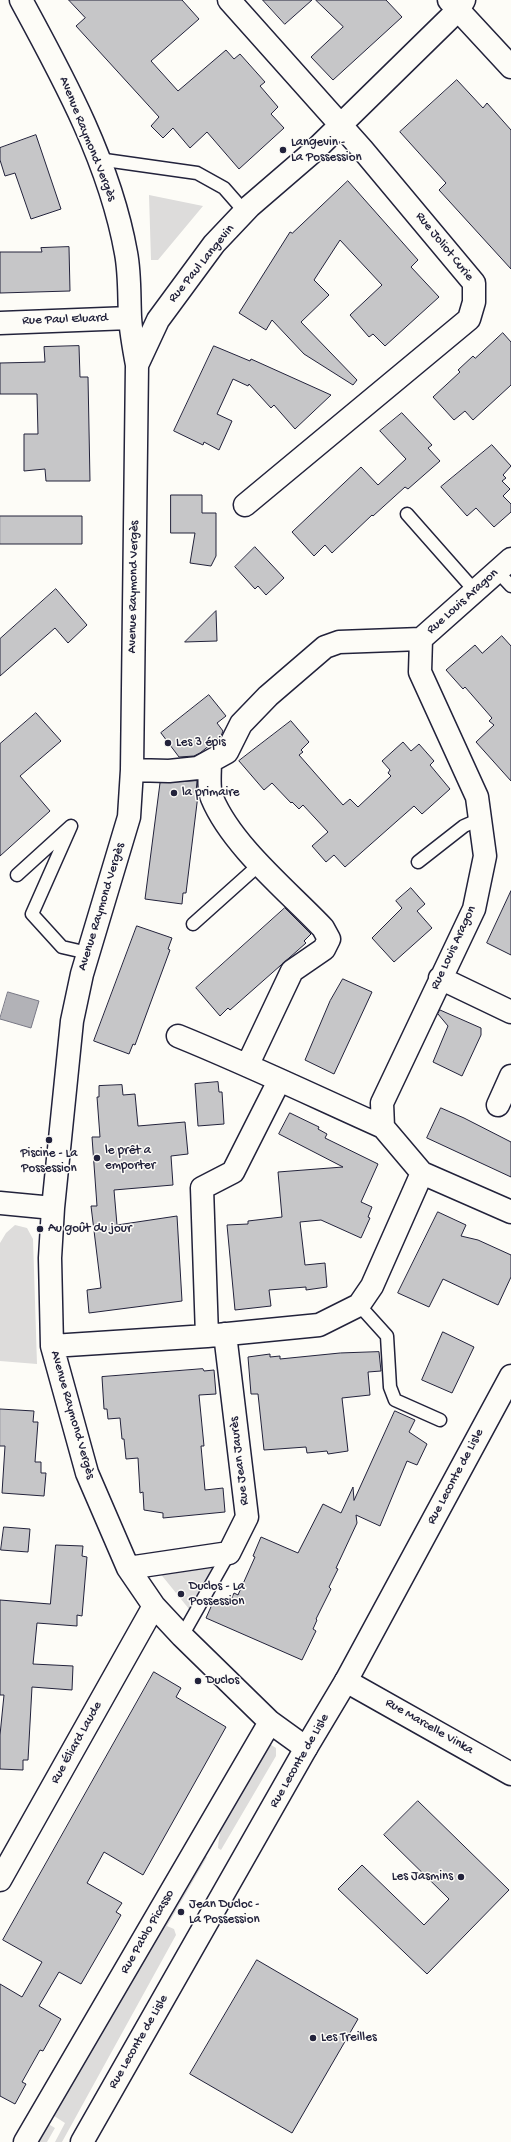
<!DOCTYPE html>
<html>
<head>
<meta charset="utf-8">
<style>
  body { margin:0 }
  canvas { display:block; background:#fdfcf7 }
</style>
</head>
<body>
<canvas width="511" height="2142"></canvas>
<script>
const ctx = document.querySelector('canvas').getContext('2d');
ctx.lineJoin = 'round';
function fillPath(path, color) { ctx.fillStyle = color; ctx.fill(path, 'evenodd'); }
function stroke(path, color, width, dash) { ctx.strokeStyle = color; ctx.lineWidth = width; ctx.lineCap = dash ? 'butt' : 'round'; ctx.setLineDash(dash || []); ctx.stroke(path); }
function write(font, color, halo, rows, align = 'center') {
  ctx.font = font + ' "Gochi Hand",sans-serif'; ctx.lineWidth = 3; ctx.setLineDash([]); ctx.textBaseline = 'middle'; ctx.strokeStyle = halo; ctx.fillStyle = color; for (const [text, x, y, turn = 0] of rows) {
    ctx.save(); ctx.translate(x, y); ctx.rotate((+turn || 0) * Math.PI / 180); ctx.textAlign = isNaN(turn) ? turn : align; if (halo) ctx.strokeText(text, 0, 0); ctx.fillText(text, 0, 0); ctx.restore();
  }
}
const green = new Path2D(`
  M 149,195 L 203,206 L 158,260 L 151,260 Z
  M 15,1225 L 27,1228 L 33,1239 L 37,1364 L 0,1361 L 0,1243 L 6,1233 Z
  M 214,1564 L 189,1609 L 159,1572 Z
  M 265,1741 L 276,1748 L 276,1756 L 221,1850 L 218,1848 C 221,1808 245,1775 265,1741 Z
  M 200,1853 L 207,1857 L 167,1926 L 174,1929 L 176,1935 L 62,2142 L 55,2142 L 65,2123 L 51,2114 Z
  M 45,2122 L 55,2128 L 47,2142 L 34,2142 Z`);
const water = new Path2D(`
  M 8,992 L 39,1001 L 31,1028 L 0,1019 Z`);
const building = new Path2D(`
  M 69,0 L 182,0 L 199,19 L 151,61 L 178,91 L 226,50 L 234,59 L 240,54 L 265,82 L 260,86 L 278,107 L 271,114 L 284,128 L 239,169 L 207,132 L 190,148 L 173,128 L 163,138 L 151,126 L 159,117 L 76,26 L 85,18 Z
  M 263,0 L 312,0 L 285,24 Z
  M 316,0 L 386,0 L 402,17 L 333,80 L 311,57 L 343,27 Z
  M 457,80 L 483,108 L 487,103 L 511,130 L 511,269 L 439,190 L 446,183 L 400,132 Z
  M 36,135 L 61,209 L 31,219 L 15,173 L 5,176 L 0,160 L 0,148 Z
  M 348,181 L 418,260 L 411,267 L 439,297 L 385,346 L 373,334 L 369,337 L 350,315 L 382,285 L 340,240 L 314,280 L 329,295 L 301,322 L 357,380 L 353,385 L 304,354 L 272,320 L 266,330 L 239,313 L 290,232 L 292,233 Z
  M 69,247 L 70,291 L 0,293 L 0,252 L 42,252 L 41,248 Z
  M 503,333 L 511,342 L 511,385 L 473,420 L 465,411 L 454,420 L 433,397 L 460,372 L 458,370 L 473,356 L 475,358 Z
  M 79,346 L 80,377 L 88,377 L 90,481 L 46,481 L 45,469 L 24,471 L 24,434 L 38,434 L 37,394 L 0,394 L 0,363 L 45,362 L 44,347 Z
  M 214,346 L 250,361 L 251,359 L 331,395 L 295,429 L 274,405 L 271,408 L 249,384 L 248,386 L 233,379 L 217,414 L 232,421 L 219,450 L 204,442 L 203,445 L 174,431 Z
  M 402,413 L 432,445 L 428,448 L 440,461 L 408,489 L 405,487 L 373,516 L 372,515 L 332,553 L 325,545 L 314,556 L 292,532 L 361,467 L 378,485 L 406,459 L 380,431 Z
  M 492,445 L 511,466 L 503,475 L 506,478 L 502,481 L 510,489 L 503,496 L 511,504 L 511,512 L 494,527 L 476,508 L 467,516 L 441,487 Z
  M 171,495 L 202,495 L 202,513 L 216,513 L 216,556 L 211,566 L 190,563 L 195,533 L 171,533 Z
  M 0,516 L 82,516 L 82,544 L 0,544 Z
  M 255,547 L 284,578 L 266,595 L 258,586 L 255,589 L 235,567 Z
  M 56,589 L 87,625 L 68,643 L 55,628 L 0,676 L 0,639 Z
  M 216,611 L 217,641 L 185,642 Z
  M 502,636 L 511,646 L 511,781 L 476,742 L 494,725 L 489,721 L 492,718 L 465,687 L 463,689 L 446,670 L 475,645 L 482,653 Z
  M 209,695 L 226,716 L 217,723 L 223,731 L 221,736 L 200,753 L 194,756 L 179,757 L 161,733 Z
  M 36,713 L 61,741 L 20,776 L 50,811 L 0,856 L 0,744 Z
  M 291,721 L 309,742 L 301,750 L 303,752 L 299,755 L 343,805 L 350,799 L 358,807 L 391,776 L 388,773 L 390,770 L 382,761 L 403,742 L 411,751 L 419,744 L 434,761 L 430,765 L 450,789 L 422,814 L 414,806 L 345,867 L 334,855 L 326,862 L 312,846 L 328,832 L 303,805 L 299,809 L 292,802 L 291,803 L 272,783 L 264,790 L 239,761 Z
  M 197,781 L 196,792 L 198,795 L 186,893 L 183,893 L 182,904 L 145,899 L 160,783 Z
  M 411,888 L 425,904 L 417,911 L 432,928 L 394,962 L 372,938 L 402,908 L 396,901 Z
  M 511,891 L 511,955 L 487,943 Z
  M 285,908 L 311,934 L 304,941 L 306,943 L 230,1010 L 228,1008 L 220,1016 L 196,988 Z
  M 137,926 L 172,938 L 168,949 L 170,950 L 135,1045 L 133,1044 L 129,1054 L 94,1041 Z
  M 343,979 L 372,992 L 334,1074 L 305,1060 L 330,1001 Z
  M 440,1010 L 481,1028 L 481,1035 L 462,1076 L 433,1062 L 448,1026 L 438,1014 Z
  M 218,1082 L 219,1092 L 222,1092 L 224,1124 L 198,1126 L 195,1084 Z
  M 122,1085 L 123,1095 L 135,1094 L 138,1126 L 185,1122 L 188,1154 L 171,1156 L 173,1185 L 114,1190 L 117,1225 L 177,1216 L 182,1301 L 89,1313 L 87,1290 L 101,1288 L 91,1206 L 97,1206 L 92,1137 L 100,1137 L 97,1097 L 99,1097 L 99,1086 Z
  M 441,1108 L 464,1118 L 511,1142 L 511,1177 L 427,1138 Z
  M 290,1113 L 319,1127 L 318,1129 L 327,1134 L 325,1138 L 378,1164 L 361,1202 L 372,1207 L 368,1217 L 370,1218 L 361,1238 L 321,1220 L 300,1222 L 305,1265 L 325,1263 L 327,1287 L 306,1290 L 306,1287 L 269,1290 L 271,1306 L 235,1310 L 227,1225 L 248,1224 L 248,1221 L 282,1217 L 278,1172 L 343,1167 L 279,1134 Z
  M 438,1212 L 466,1225 L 461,1236 L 478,1240 L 511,1255 L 511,1277 L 498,1305 L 443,1279 L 429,1307 L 398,1293 Z
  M 443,1332 L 474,1347 L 452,1393 L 422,1380 Z
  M 379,1352 L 381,1371 L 368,1372 L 370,1395 L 342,1398 L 348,1451 L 328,1454 L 327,1451 L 307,1453 L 306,1447 L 264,1450 L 258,1394 L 251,1394 L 248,1357 L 270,1354 L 270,1357 L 280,1356 L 280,1359 L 340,1353 Z
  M 203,1369 L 204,1371 L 214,1370 L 216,1394 L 199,1395 L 204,1446 L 201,1446 L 205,1490 L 223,1488 L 225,1512 L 163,1518 L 163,1513 L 144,1510 L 143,1492 L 140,1493 L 138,1458 L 126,1459 L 124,1439 L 122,1439 L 120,1418 L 108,1419 L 107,1409 L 104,1409 L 102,1377 Z
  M 0,1409 L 34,1411 L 33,1422 L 38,1422 L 35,1462 L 41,1462 L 41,1473 L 46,1473 L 44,1496 L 2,1493 L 5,1446 L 0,1446 Z
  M 395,1411 L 415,1420 L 409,1432 L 427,1444 L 417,1465 L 407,1461 L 380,1526 L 356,1515 L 357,1523 L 336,1568 L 338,1569 L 329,1587 L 331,1589 L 316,1619 L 317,1620 L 313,1629 L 316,1631 L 302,1660 L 206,1618 L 214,1600 L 228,1606 L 234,1593 L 238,1595 L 255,1557 L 253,1556 L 261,1537 L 298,1553 L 323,1504 L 341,1513 L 353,1487 L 354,1500 Z
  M 4,1527 L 30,1529 L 28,1552 L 1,1550 Z
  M 56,1545 L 83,1546 L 82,1556 L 87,1557 L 82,1616 L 77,1615 L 77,1626 L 37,1623 L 33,1664 L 73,1666 L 72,1690 L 32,1687 L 28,1760 L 23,1760 L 23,1770 L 0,1769 L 0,1735 L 4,1695 L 0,1695 L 0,1600 L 50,1604 Z
  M 154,1672 L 181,1688 L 176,1697 L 226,1727 L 143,1875 L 104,1852 L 87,1883 L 122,1903 L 116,1912 L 121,1915 L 81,1984 L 59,1972 L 39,2006 L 61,2019 L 43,2051 L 40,2050 L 22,2082 L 26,2084 L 15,2104 L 0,2096 L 0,1984 L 22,1997 L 42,1962 L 3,1940 Z
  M 418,1801 L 509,1890 L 427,1974 L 338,1889 L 362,1865 L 424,1925 L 449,1899 L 384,1835 Z
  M 257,1960 L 358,2019 L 292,2133 L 190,2074 Z`);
const lane = new Path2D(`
  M 98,159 L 197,173 L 224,188 L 245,212
  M 407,514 L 475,591
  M 497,571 L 511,586
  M 418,862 L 464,826 L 480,819
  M 17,875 L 71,826 L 32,914 L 62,947 L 88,953
  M 193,924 L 260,864
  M 359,1305 L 387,1336 L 390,1387 L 395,1400 L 440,1420
  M 182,1636 L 229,1553`);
const street = new Path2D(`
  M 21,0 C 64,79 110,163 126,253 C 130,274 129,296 130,317 C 131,333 134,349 137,365 L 132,770 L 129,817 L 82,974 L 72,1021 L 53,1208 L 50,1258 L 52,1346 L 87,1473 L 128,1568 L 154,1606 L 182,1636 L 270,1722 L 306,1748
  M 229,0 L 362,149 L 474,283 L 474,302 L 469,319 L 245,505
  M 0,323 L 130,318
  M 137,365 L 158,320 L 214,244 L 250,206 L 315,150 L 458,10 L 464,0
  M 511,559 L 421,639 L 420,672 L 477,797 L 485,856 L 474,909 L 382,1103 L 383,1127 L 422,1173 L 511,1212
  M 210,762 C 210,772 208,789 212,798 C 232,846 288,891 323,928 L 329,939 L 324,949 L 292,971 L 248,1064
  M 132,770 L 169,771 L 198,768 L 227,752 L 241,724 L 268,696 L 325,647 L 339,642 L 421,639
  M 440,978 L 511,1012
  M 178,1036 C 247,1064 314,1096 383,1127
  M 498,1105 L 511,1076
  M 0,1203 L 53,1208
  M 207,1336 L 202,1188 L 233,1172 L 279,1081
  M 52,1346 L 207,1336 L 319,1325 L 359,1305 L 372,1286 L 422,1173
  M 128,1568 L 229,1553 L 247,1517 L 225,1334
  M 346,1681 L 511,1774
  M 0,1880 L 154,1606
  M 25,2142 L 270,1722`);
const primary = new Path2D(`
  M 449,0 L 511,67
  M 82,2142 L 306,1748 L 346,1681 L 511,1376`);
const markers = [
  [283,150,4,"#22223b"],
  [168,743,4,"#22223b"],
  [174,793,4,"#22223b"],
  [49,1140,4,"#22223b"],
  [97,1158,4,"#22223b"],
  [40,1229,4,"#22223b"],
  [181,1594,4,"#22223b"],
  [198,1681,4,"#22223b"],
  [461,1877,4,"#22223b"],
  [181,1912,4,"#22223b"],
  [313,2038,4,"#22223b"]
];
const streetNames = [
  ["Avenue Raymond Vergès",87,139,68],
  ["Rue Joliot Curie",444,247,51],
  ["Rue Paul Langevin",202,264,-51],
  ["Rue Paul Eluard",65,320,-2],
  ["Avenue Raymond Vergès",134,587,-89],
  ["Rue Louis Aragon",463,602,-42],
  ["Avenue Raymond Vergès",102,907,-73],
  ["Rue Louis Aragon",454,948,-65],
  ["Avenue Raymond Vergès",72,1415,74],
  ["Rue Jean Jaurès",240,1461,-97],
  ["Rue Leconte de Lisle",456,1477,-62],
  ["Rue Marcelle Vinka",429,1727,30],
  ["Rue Éliard Laude",77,1743,-61],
  ["Rue Leconte de Lisle",300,1761,-60],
  ["Rue Pablo Picasso",148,1932,-60],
  ["Rue Leconte de Lisle",139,2042,-60]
];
const poiNames = [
  ["Langevin -",291,143],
  ["La Possession",291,158],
  ["Les 3 épis",176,743],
  ["la primaire",182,793],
  ["le prêt a",105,1151],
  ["emporter",105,1166],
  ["Piscine - La",49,1154,"center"],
  ["Possession",49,1169,"center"],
  ["Au goût du jour",48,1229],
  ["Duclos - La",189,1587],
  ["Possession",189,1602],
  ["Duclos",206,1681],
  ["Les Jasmins",453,1877,"right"],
  ["Jean Ducloc -",189,1905],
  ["La Possession",189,1920],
  ["Les Treilles",321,2038]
];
fillPath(green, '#dddcdb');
fillPath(water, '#b2b2b7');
stroke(water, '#787885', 1);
fillPath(building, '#c6c6c8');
stroke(building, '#22223b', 1);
stroke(lane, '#22223b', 15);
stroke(street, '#22223b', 25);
stroke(primary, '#22223b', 25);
stroke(lane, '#fdfcf7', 12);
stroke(street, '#fdfcf7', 22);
stroke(primary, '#fdfcf7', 22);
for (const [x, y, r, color] of markers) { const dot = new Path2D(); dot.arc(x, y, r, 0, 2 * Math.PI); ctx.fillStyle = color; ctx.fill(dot); stroke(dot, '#fdfcf7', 1.5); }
write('13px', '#22223b', '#fdfcf7', streetNames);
write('13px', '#22223b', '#fdfcf7', poiNames, 'left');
</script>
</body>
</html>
